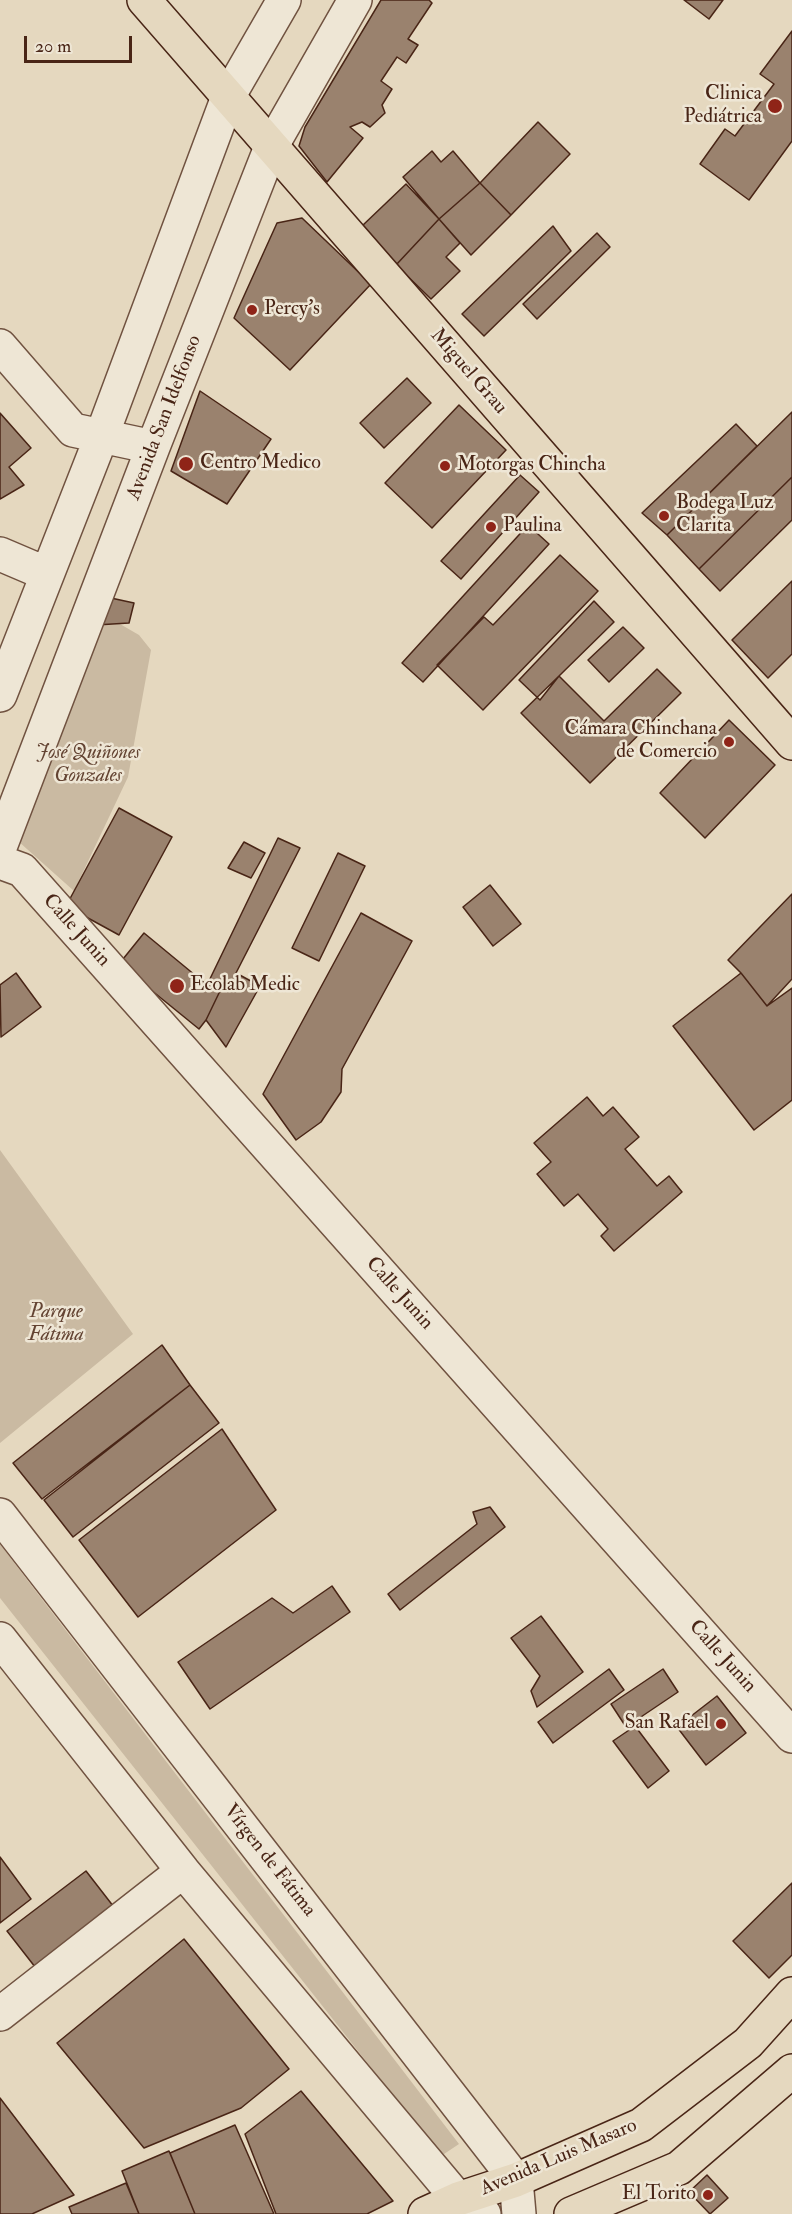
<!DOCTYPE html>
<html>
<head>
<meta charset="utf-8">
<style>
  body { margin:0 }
  #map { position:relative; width:792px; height:2214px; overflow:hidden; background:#e5d8bf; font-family:"IM FELL Double Pica",serif }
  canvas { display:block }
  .scale { position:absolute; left:24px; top:36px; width:108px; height:27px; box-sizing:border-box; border:3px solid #492516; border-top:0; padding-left:8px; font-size:18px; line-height:21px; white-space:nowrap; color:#492516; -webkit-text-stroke:4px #eee6d5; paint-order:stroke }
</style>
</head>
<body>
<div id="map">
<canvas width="792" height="2214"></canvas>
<div class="scale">20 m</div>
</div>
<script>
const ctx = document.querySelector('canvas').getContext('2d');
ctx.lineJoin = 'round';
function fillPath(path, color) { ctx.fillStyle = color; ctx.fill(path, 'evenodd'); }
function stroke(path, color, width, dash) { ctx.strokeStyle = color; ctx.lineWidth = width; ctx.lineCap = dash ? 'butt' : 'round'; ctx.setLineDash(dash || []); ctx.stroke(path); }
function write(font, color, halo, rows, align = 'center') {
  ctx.font = font + ' "IM FELL Double Pica",serif'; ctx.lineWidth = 5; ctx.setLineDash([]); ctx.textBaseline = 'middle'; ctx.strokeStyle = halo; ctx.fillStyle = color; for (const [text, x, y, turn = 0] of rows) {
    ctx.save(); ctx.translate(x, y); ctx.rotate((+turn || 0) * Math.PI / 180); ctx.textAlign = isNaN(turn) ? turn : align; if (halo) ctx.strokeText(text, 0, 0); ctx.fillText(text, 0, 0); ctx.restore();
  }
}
const green = new Path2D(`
  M 120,624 L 139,635 L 151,650 L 128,777 L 74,891 L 18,841 L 96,625 Z
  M 0,1150 L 133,1334 L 0,1443 Z
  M 0,1544 L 28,1581 L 459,2144 L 441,2156 L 0,1598 Z`);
const building = new Path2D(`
  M 381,0 L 429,0 L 432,3 L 408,39 L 418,45 L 406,63 L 397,57 L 381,81 L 392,89 L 382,105 L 385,113 L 370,127 L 362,122 L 350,127 L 363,138 L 327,182 L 299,146 L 305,127 Z
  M 684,0 L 723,0 L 709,19 Z
  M 792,31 L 792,141 L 749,200 L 700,164 L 725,129 L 735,136 L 774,84 L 760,74 Z
  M 538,122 L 570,154 L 511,215 L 480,183 Z
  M 432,151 L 441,162 L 453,151 L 480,183 L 439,219 L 403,177 Z
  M 480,183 L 511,215 L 471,255 L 439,219 Z
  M 406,184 L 439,219 L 396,265 L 362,226 Z
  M 302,218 L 371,284 L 290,370 L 234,318 L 277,223 Z
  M 439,219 L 460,243 L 446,257 L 460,271 L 431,299 L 396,265 Z
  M 553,226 L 571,251 L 484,336 L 462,314 Z
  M 597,233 L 610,247 L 537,319 L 523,304 Z
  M 407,378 L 431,403 L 384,448 L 360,423 Z
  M 200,391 L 271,439 L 227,504 L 171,471 Z
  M 459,405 L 506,450 L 432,528 L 385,483 Z
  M 792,412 L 792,477 L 699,569 L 667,535 Z
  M 0,413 L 31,448 L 9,467 L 24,485 L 0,499 Z
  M 736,424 L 757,446 L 667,535 L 642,513 Z
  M 520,475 L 539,492 L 461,579 L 441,561 Z
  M 792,477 L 792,520 L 720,591 L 699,569 Z
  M 528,525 L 549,544 L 423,682 L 402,663 Z
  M 560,555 L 598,591 L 483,710 L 437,665 L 484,617 L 493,625 Z
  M 792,581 L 792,654 L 768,678 L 732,640 Z
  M 111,598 L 134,603 L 129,623 L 96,625 Z
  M 594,601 L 614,622 L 559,676 L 540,700 L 519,680 Z
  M 623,627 L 644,648 L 609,682 L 588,660 Z
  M 657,669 L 681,693 L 590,783 L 521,713 L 559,676 L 604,721 Z
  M 729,720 L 775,765 L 705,838 L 660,793 Z
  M 119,808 L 172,837 L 119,935 L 66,906 Z
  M 278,838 L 300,848 L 236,973 L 260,986 L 226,1047 L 206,1020 L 220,991 L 207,985 Z
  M 244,842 L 265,853 L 251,878 L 228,868 Z
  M 338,853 L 365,866 L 319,961 L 292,948 Z
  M 490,885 L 521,924 L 493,946 L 463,907 Z
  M 792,894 L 792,979 L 767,1006 L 741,973 L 728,960 Z
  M 361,913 L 412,941 L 342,1069 L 341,1092 L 321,1122 L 296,1140 L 263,1094 Z
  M 144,933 L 207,985 L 220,991 L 206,1020 L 199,1029 L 119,964 Z
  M 16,973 L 41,1007 L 1,1037 L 0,985 Z
  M 741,973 L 767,1006 L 792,988 L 792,1100 L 754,1130 L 673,1026 Z
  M 587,1097 L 603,1116 L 613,1107 L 639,1137 L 625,1149 L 657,1186 L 669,1176 L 682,1192 L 614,1251 L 601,1236 L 608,1229 L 578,1194 L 564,1206 L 537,1174 L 551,1162 L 534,1143 Z
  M 162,1345 L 190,1385 L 42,1499 L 13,1463 Z
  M 190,1385 L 219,1423 L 73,1537 L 44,1500 Z
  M 222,1429 L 276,1510 L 138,1617 L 79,1540 Z
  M 490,1507 L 505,1527 L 400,1610 L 388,1594 L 477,1524 L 473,1512 Z
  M 332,1586 L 350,1612 L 210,1709 L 178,1662 L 272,1598 L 293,1613 Z
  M 541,1616 L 583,1672 L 537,1707 L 531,1691 L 540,1676 L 511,1638 Z
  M 609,1669 L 624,1690 L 553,1743 L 538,1722 Z
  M 663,1669 L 678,1692 L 626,1727 L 611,1704 Z
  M 717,1696 L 746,1733 L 706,1765 L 677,1727 Z
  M 635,1726 L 669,1771 L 648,1788 L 613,1741 Z
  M 0,1857 L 31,1899 L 0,1923 Z
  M 86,1871 L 117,1911 L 39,1972 L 7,1931 Z
  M 792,1883 L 792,1955 L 769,1978 L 733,1941 Z
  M 184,1939 L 289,2069 L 241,2108 L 144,2148 L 57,2043 Z
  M 301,2091 L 393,2201 L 367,2214 L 276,2214 L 245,2134 Z
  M 0,2098 L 74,2195 L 32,2214 L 0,2214 Z
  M 235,2125 L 274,2214 L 195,2214 L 170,2153 Z
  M 169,2151 L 195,2214 L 139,2214 L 122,2171 Z
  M 707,2175 L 728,2198 L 710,2214 L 689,2192 Z
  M 126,2183 L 139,2214 L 72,2214 L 69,2207 Z`);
const minor = new Path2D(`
  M 0,346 L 73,430 L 153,447
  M 0,554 L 47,574
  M 0,695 L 102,435 L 228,97 L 284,0
  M 0,847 L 153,447 L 271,147 L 355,0
  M 0,862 L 22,870 L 792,1736
  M 0,1515 L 516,2180 L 519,2214
  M 0,1639 L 183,1871 L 458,2199 L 484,2214
  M 0,2014 L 183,1871`);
const major = new Path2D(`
  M 144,0 L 792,743
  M 425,2214 L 458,2199 L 516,2180 L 641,2125 L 748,2043 L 792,1994
  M 571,2214 L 679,2168 L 792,2071`);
const markers = [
  [775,106,8,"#8f2418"],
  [252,310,6,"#8f2418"],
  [186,464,8,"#8f2418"],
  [445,466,6,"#8f2418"],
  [664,516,6,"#8f2418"],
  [491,527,6,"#8f2418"],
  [729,742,6,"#8f2418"],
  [177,986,8,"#8f2418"],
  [721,1724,6,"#8f2418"],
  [708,2195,6,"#8f2418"]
];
const poiNames = [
  ["Clinica",762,95,"right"],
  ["Pediátrica",762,118,"right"],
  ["Percy's",264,310],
  ["Centro Medico",200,464],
  ["Motorgas Chincha",457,466],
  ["Bodega Luz",676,504],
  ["Clarita",676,527],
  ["Paulina",503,527],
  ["Cámara Chinchana",717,730,"right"],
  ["de Comercio",717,753,"right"],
  ["Ecolab Medic",190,986],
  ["San Rafael",709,1724,"right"],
  ["El Torito",696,2195,"right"]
];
const streetNames = [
  ["Miguel Grau",468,372,49],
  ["Avenida San Idelfonso",165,418,-69],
  ["Calle Junin",76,931,48],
  ["Calle Junin",399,1294,48],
  ["Calle Junin",722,1657,48],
  ["Vírgen de Fátima",269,1861,52],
  ["Avenida Luis Masaro",559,2158,-23]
];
const parkNames = [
  ["José Quiñones",88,754],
  ["Gonzales",88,777],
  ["Parque",56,1313],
  ["Fátima",56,1336]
];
fillPath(green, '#cabaa2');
fillPath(building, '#9a826e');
stroke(building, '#492516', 1.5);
stroke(minor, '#705240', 36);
stroke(major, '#492516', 36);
stroke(minor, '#eee6d5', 33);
stroke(major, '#e5d8bf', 33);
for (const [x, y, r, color] of markers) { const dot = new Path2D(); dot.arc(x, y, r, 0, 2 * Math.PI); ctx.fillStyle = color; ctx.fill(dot); stroke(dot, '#eee6d5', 2); }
write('20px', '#492516', '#eee6d5', poiNames, 'left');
write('20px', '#492516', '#eee6d5', streetNames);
write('italic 20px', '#634332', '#eee6d5', parkNames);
</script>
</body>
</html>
